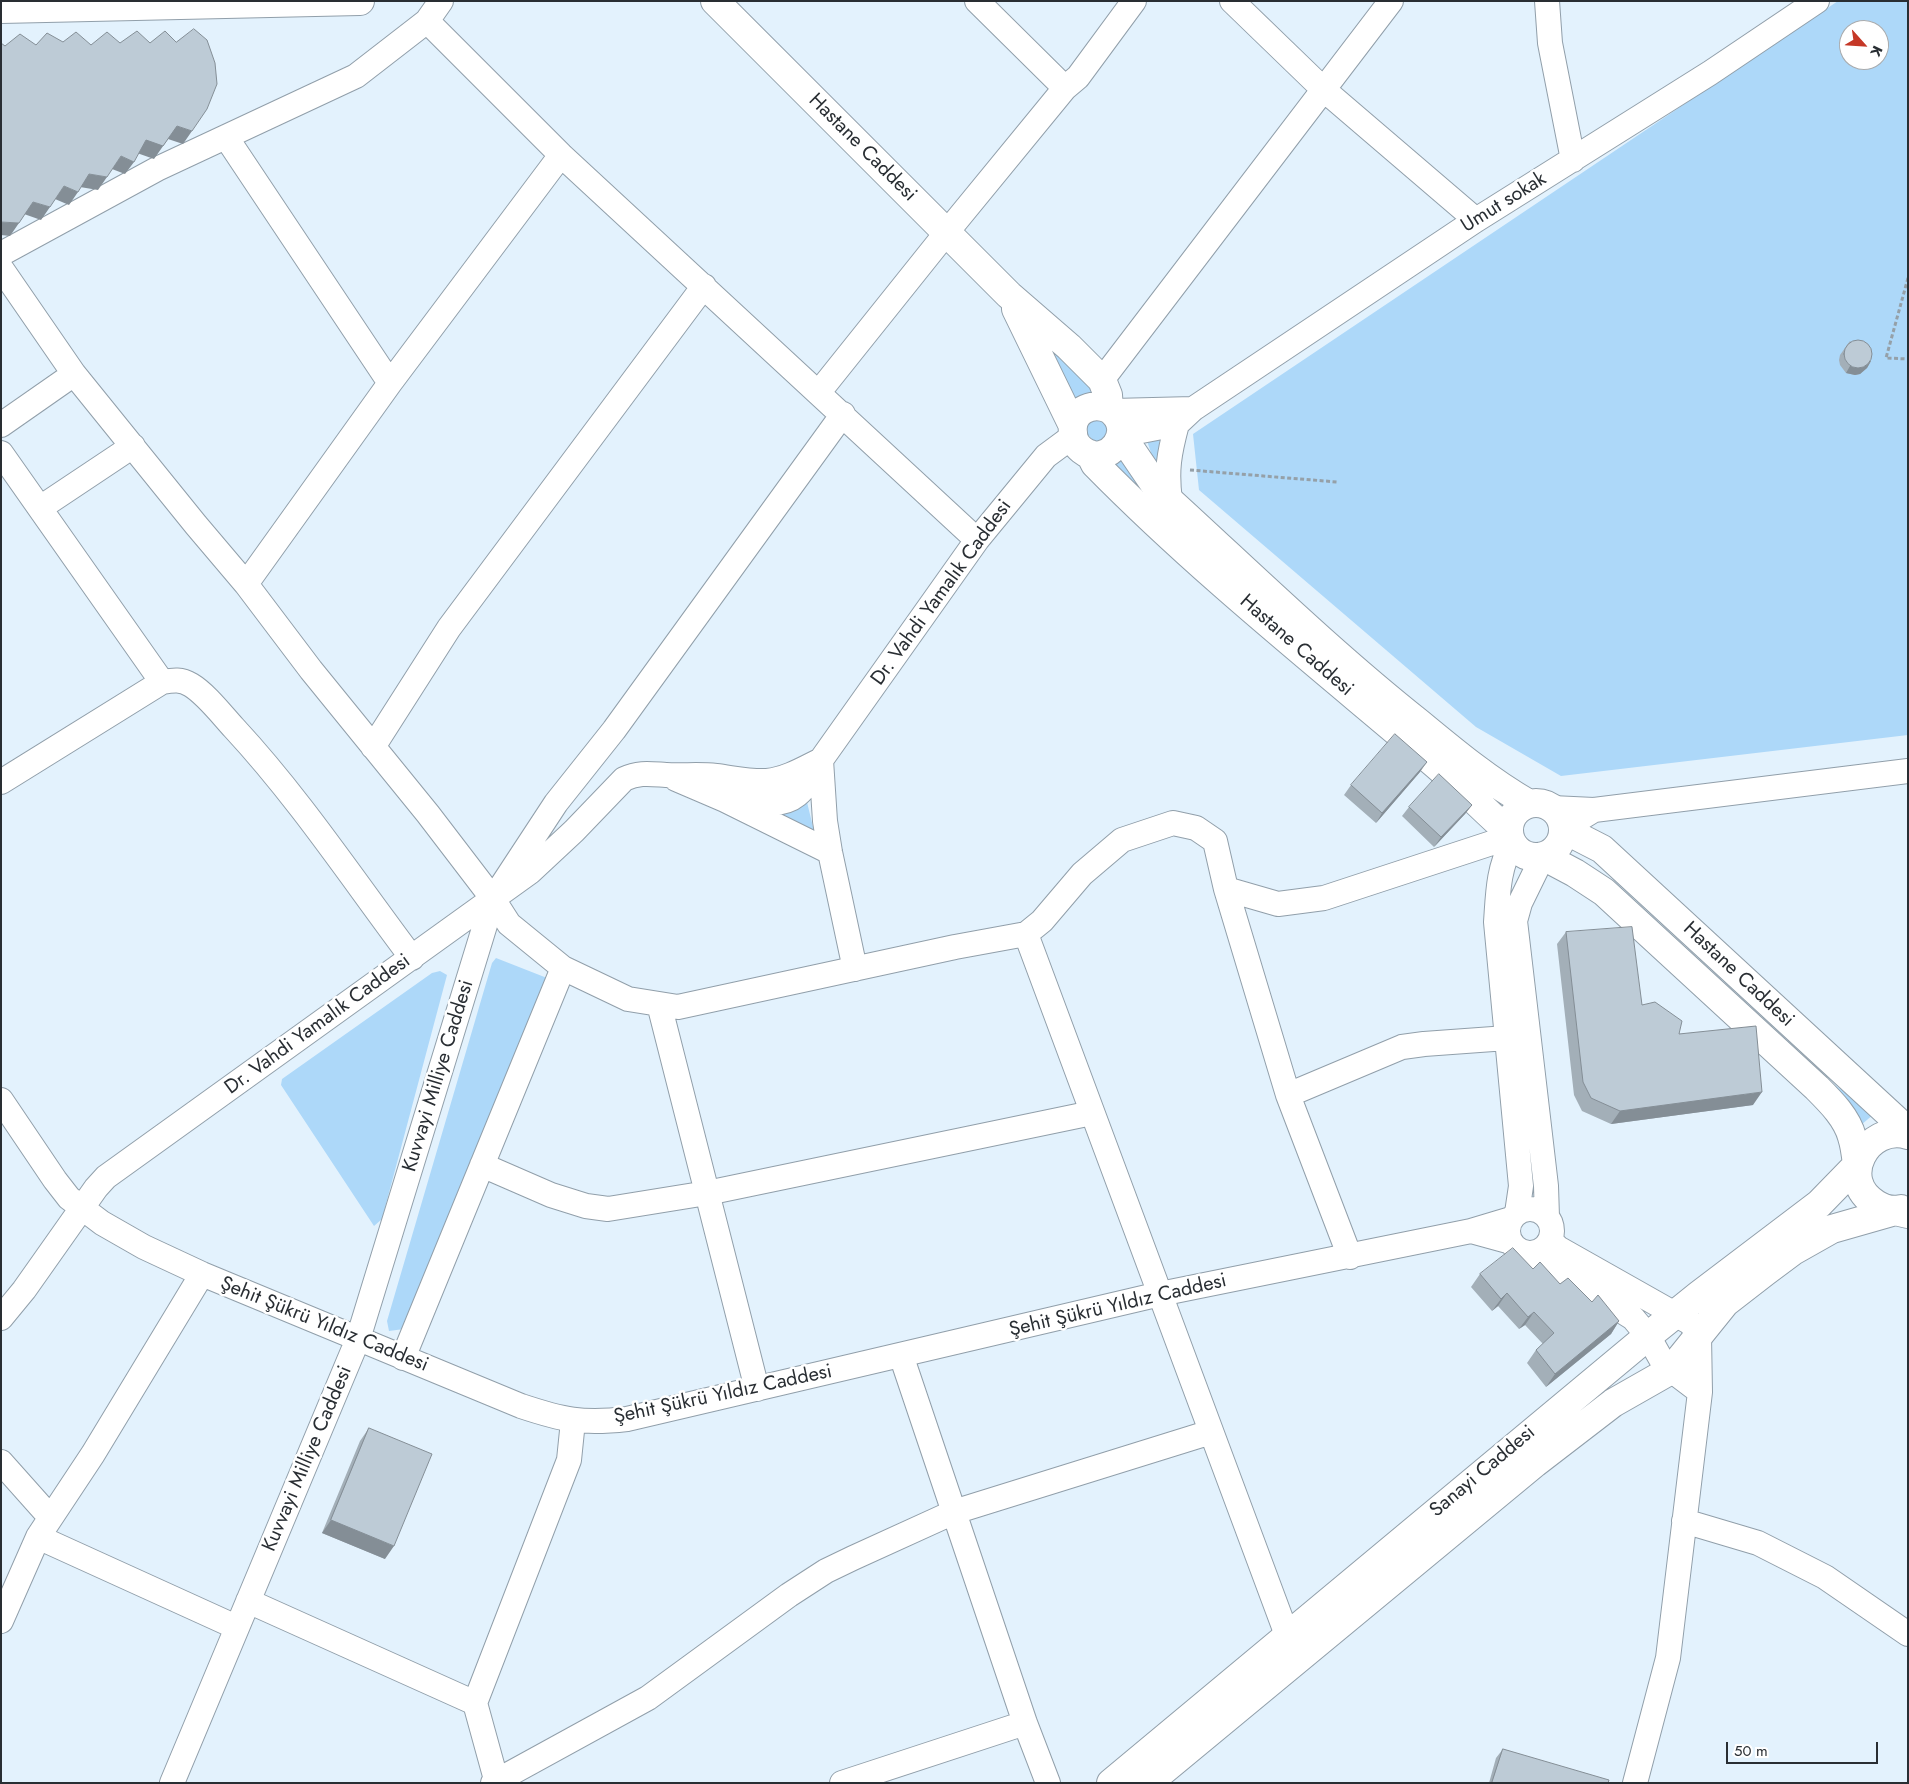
<!DOCTYPE html>
<html>
<head>
<meta charset="utf-8">
<style>
  body { margin:0 }
  #map { position:relative; width:1909px; height:1784px; overflow:hidden; background:#e3f2fd; font-family:Jost,sans-serif }
  canvas { display:block }
  .frame { position:absolute; inset:0; border:2px solid #292e33; pointer-events:none }
  .north { position:absolute; left:1839px; top:20px; width:50px; height:50px; box-sizing:border-box; background:#fff; border:1px solid #a9abad; border-radius:50%; rotate:116deg; font-size:14px; font-weight:700; line-height:20px; text-align:center; color:#292e33 }
  .north::after { content:''; display:block; margin:auto; width:18px; height:22px; background:#c53827; clip-path:polygon(50% 0,100% 100%,50% 72%,0 100%) }
  .scale { position:absolute; left:1726px; top:1742px; width:152px; height:22px; box-sizing:border-box; border:2px solid #292e33; border-top:0; padding-left:6px; font-size:15px; line-height:18px; white-space:nowrap; color:#292e33; -webkit-text-stroke:4px #fff; paint-order:stroke }
</style>
</head>
<body>
<div id="map">
<canvas width="1909" height="1784"></canvas>
<div class="frame"></div>
<div class="north">K</div>
<div class="scale">50 m</div>
</div>
<script>
const ctx = document.querySelector('canvas').getContext('2d');
ctx.lineJoin = 'round';
function fillPath(path, color) { ctx.fillStyle = color; ctx.fill(path, 'evenodd'); }
function stroke(path, color, width, dash) { ctx.strokeStyle = color; ctx.lineWidth = width; ctx.lineCap = dash ? 'butt' : 'round'; ctx.setLineDash(dash || []); ctx.stroke(path); }
function write(font, color, halo, rows, align = 'center') {
  ctx.font = font + ' Jost,sans-serif'; ctx.lineWidth = 5; ctx.setLineDash([]); ctx.textBaseline = 'middle'; ctx.strokeStyle = halo; ctx.fillStyle = color; for (const [text, x, y, turn = 0] of rows) {
    ctx.save(); ctx.translate(x, y); ctx.rotate((+turn || 0) * Math.PI / 180); ctx.textAlign = isNaN(turn) ? turn : align; if (halo) ctx.strokeText(text, 0, 0); ctx.fillText(text, 0, 0); ctx.restore();
  }
}
const green = new Path2D(`
  M 1838,1 L 1908,1 L 1908,735 L 1561,776 L 1476,727 L 1199,490 L 1193,434 ZM 1849,30 L 1879,30 L 1879,60 L 1849,60 Z
  M 1026,319 L 1097,393 L 1071,409 Z
  M 1092,418 L 1111,422 L 1103,442 L 1094,441 L 1088,435 L 1087,426 Z
  M 1160,437 L 1157,470 L 1147,441 Z
  M 1124,453 L 1167,520 L 1102,463 Z
  M 806,798 L 814,831 L 769,811 Z
  M 496,958 L 547,978 L 404,1329 L 389,1331 L 387,1321 L 492,963 Z
  M 440,971 L 447,975 L 382,1219 L 374,1226 L 281,1085 L 282,1079 L 432,973 Z
  M 1824,1077 L 1874,1114 L 1861,1125 Z`);
const path = new Path2D(`
  M 1908,278 L 1886,358 L 1908,359
  M 1190,470 L 1337,482`);
const minor = new Path2D(`
  M 977,1 L 1065,88
  M 1232,1 L 1323,89 L 1476,220
  M 1547,1 L 1550,43 L 1573,160
  M 427,21 L 561,155 L 977,540
  M 226,137 L 390,383
  M 1,254 L 157,169 L 356,76 L 427,21 L 441,1
  M 1,268 L 74,374 L 196,525 L 246,584 L 311,670 L 428,814 L 493,899 L 509,924 L 563,968 L 628,999 L 678,1007 L 955,947 L 1026,934 L 1042,921 L 1082,874 L 1122,840 L 1173,823 L 1196,828 L 1215,841 L 1226,889 L 1278,904 L 1324,898 L 1510,837
  M 1102,380 L 1391,1
  M 819,392 L 947,232 L 1065,88 L 1078,77 L 1134,1
  M 1193,409 L 1476,220 L 1710,73 L 1817,1
  M 1113,411 L 1193,409 L 1177,424 L 1121,435
  M 1,425 L 74,374
  M 1,453 L 162,682
  M 1170,501 C 1166,470 1169,454 1177,424
  M 40,508 L 133,446
  M 246,584 L 390,383 L 561,155
  M 373,747 L 449,628 L 704,286
  M 676,779 L 725,800 L 830,852
  M 1,782 L 162,682 C 174,680 181,679 191,685 C 206,694 222,715 234,728 C 299,798 354,881 412,958
  M 1552,808 L 1594,810 L 1563,829
  M 1594,810 L 1908,771
  M 1512,843 C 1498,869 1498,894 1496,922 L 1521,1186 L 1517,1213
  M 1543,856 L 1520,903 L 1515,921 L 1546,1186 L 1547,1217
  M 1226,889 L 1288,1095 L 1350,1257
  M 1026,934 L 1287,1635
  M 855,969 L 830,852 L 825,821 L 821,760 L 977,540 L 1046,456 L 1073,436
  M 659,1004 L 757,1389
  M 1288,1095 L 1402,1047 L 1424,1044 L 1507,1038
  M 1,1100 L 55,1180 L 69,1198 L 102,1223 L 144,1247 L 202,1274 L 521,1406 C 563,1420 582,1424 627,1419 L 1160,1294 L 1471,1231
  M 482,1165 L 551,1195 L 586,1206 L 608,1209 L 707,1193 L 1092,1113
  M1508 1231a22 22 0 1 1 44 0a22 22 0 1 1-44 0Z
  M 1550,1240 L 1558,1248 L 1689,1322 L 1694,1327 L 1699,1336 L 1700,1392 L 1668,1658 L 1635,1783
  M 1511,1242 L 1471,1231 L 1511,1219
  M 1531,1254 L 1633,1318 L 1648,1336 L 1661,1359 L 1671,1370 L 1700,1392
  M 1,1318 L 24,1290 L 96,1188 L 106,1177 L 530,872 L 574,831 L 624,779 C 639,772 650,774 666,775 C 683,776 700,774 716,776 C 733,778 750,782 767,781 C 786,779 803,769 821,760 C 814,772 808,786 797,795 C 779,810 746,801 725,800
  M 901,1355 L 1025,1723 L 1048,1783
  M 403,1358 L 563,968
  M 1,1462 L 50,1517
  M 1684,1521 L 1758,1543 L 1825,1577 L 1908,1634
  M 38,1537 L 236,1627
  M 248,1601 L 475,1703
  M 1,1621 L 38,1537 L 93,1454 L 202,1274
  M 172,1783 L 358,1339 L 493,899 L 556,803 L 614,730 L 843,414
  M 493,1783 L 648,1698 L 789,1595 L 826,1571 L 853,1558 L 954,1512 L 1211,1432
  M 497,1783 L 475,1703 L 569,1460 L 573,1421
  M 842,1783 L 1025,1723`);
const major = new Path2D(`
  M 715,1 L 1009,295 L 1069,347 L 1102,380 L 1108,395 L 1109,409 C 1139,430 1107,470 1082,450 C 1077,446 1073,440 1073,433 C 1070,412 1091,401 1109,409
  M 1,9 L 360,1
  M 1016,309 L 1073,426
  M 1121,435 L 1153,482 L 1170,501 C 1252,576 1332,654 1419,723 C 1454,752 1489,781 1529,804
  M 1090,454 L 1095,464 C 1203,574 1325,670 1442,770 C 1465,790 1486,812 1509,832
  M1509 830a27 27 0 1 1 54 0a27 27 0 1 1-54 0Z
  M 1563,829 L 1602,849 L 1908,1131
  M 1901,1209 C 1893,1211 1884,1209 1876,1204 C 1836,1180 1867,1123 1908,1135
  M 1111,1783 L 1648,1336 L 1699,1295 L 1819,1204 L 1857,1165 C 1856,1156 1855,1146 1852,1137 C 1847,1118 1831,1102 1817,1088 L 1604,892 L 1575,873 L 1543,856
  M 1148,1783 L 1535,1463 L 1613,1403 L 1671,1370 L 1725,1303 L 1765,1272 L 1793,1251 L 1832,1229 L 1895,1211 L 1908,1214`);
const wall = new Path2D(`
  M 1850,341 L 1871,361 L 1867,368 L 1860,374 L 1855,375 L 1846,373 L 1840,365 L 1839,360 L 1840,355 Z
  M 1420,772 L 1376,823 L 1344,795 L 1351,785 Z
  M 1472,805 L 1465,814 L 1434,847 L 1402,816 L 1409,807 Z
  M 1566,932 L 1642,1005 L 1679,1034 L 1753,1105 L 1611,1124 L 1582,1111 L 1574,1095 L 1557,944 Z
  M 1533,1269 L 1592,1302 L 1619,1321 L 1611,1334 L 1546,1387 L 1527,1363 L 1536,1350 L 1543,1344 L 1525,1325 L 1519,1329 L 1498,1306 L 1492,1311 L 1471,1287 L 1480,1274 Z
  M 369,1428 L 385,1559 L 322,1533 L 360,1441 Z
  M 1503,1749 L 1608,1783 L 1489,1783 L 1496,1758 Z`);
const shadedWall = new Path2D(`
  M 177,126 L 192,131 L 183,144 L 168,139 L 154,159 L 137,153 L 146,140 Z
  M 121,156 L 134,162 L 125,174 L 112,169 Z
  M 89,174 L 107,177 L 98,190 L 80,187 Z
  M 64,186 L 78,192 L 69,205 L 55,199 Z
  M 33,202 L 50,207 L 41,220 L 24,214 Z
  M 1,222 L 19,223 L 10,236 L 1,235 Z
  M 1871,361 L 1867,368 L 1860,374 L 1855,375 L 1846,373 L 1850,366 Z
  M 1427,762 L 1420,772 L 1376,823 L 1382,813 Z
  M 1472,805 L 1465,814 L 1434,847 L 1441,837 Z
  M 1762,1092 L 1753,1105 L 1611,1124 L 1620,1111 Z
  M 1507,1293 L 1498,1306 L 1492,1311 L 1501,1299 Z
  M 1534,1312 L 1525,1325 L 1519,1329 L 1528,1317 Z
  M 1619,1321 L 1611,1334 L 1546,1387 L 1555,1374 Z
  M 331,1520 L 394,1546 L 385,1559 L 322,1533 Z`);
const building = new Path2D(`
  M 194,29 L 207,40 L 215,63 L 217,84 L 207,109 L 192,131 L 177,126 L 163,146 L 146,140 L 134,162 L 121,156 L 107,177 L 89,174 L 78,192 L 64,186 L 50,207 L 33,202 L 19,223 L 1,222 L 1,43 L 5,46 L 20,34 L 36,45 L 47,33 L 63,42 L 76,32 L 91,45 L 107,32 L 120,43 L 137,31 L 150,43 L 165,31 L 176,42 Z
  M1844 354a14 14 0 1 1 28 0a14 14 0 1 1-28 0Z
  M 1395,734 L 1427,762 L 1382,813 L 1351,785 Z
  M 1439,774 L 1472,805 L 1441,837 L 1409,807 Z
  M 1632,927 L 1642,1005 L 1655,1002 L 1682,1021 L 1679,1034 L 1756,1026 L 1762,1092 L 1620,1111 L 1591,1098 L 1583,1082 L 1566,932 Z
  M 1513,1248 L 1533,1269 L 1540,1262 L 1560,1284 L 1568,1278 L 1592,1302 L 1598,1295 L 1619,1321 L 1555,1374 L 1536,1350 L 1554,1333 L 1534,1312 L 1528,1317 L 1507,1293 L 1501,1299 L 1480,1274 Z
  M 369,1428 L 432,1454 L 394,1546 L 331,1520 Z
  M 1503,1749 L 1609,1780 L 1608,1783 L 1492,1783 Z`);
const streetNames = [
  ["Hastane Caddesi",862,148,45],
  ["Umut sokak",1504,203,-32],
  ["Dr. Vahdi Yamalık Caddesi",942,593,-54],
  ["Hastane Caddesi",1296,646,41],
  ["Hastane Caddesi",1738,975,43],
  ["Dr. Vahdi Yamalık Caddesi",318,1025,-36],
  ["Kuvvayi Milliye Caddesi",439,1076,-73],
  ["Şehit Şükrü Yıldız Caddesi",1118,1306,-13],
  ["Şehit Şükrü Yıldız Caddesi",324,1325,22],
  ["Şehit Şükrü Yıldız Caddesi",723,1395,-12],
  ["Kuvvayi Milliye Caddesi",308,1459,-67],
  ["Sanayi Caddesi",1483,1472,-40]
];
fillPath(green, '#add8f9');
stroke(minor, '#919faa', 26);
stroke(major, '#919faa', 30);
stroke(path, '#95a0a8', 3, [4, 2.5]);
stroke(minor, '#fff', 24);
stroke(major, '#fff', 28);
fillPath(wall, '#a3afb8');
fillPath(shadedWall, '#848e96');
fillPath(building, '#bdcbd6');
stroke(building, '#848e96', 1);
write('20px', '#292e33', '#fff', streetNames);
</script>
</body>
</html>
